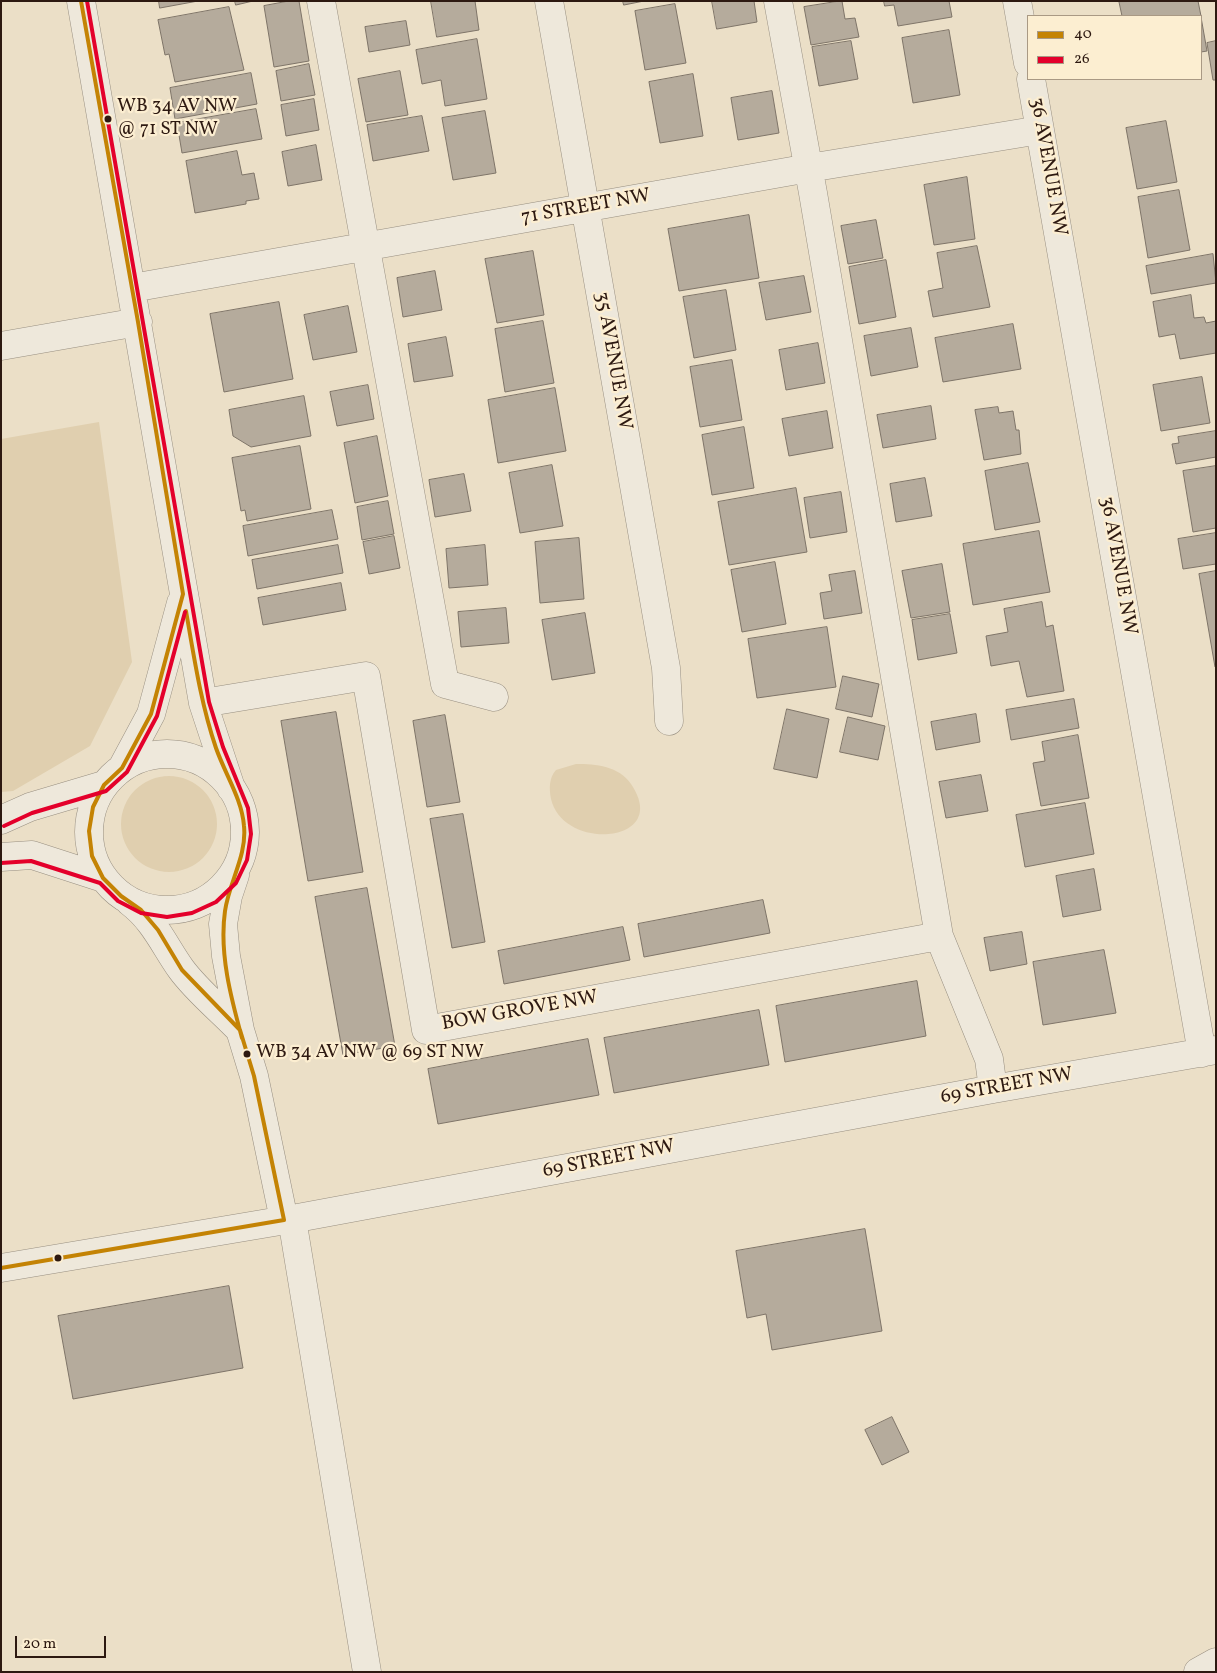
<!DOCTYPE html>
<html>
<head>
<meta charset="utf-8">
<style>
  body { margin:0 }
  #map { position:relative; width:1217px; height:1673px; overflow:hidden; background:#ebdfc7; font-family:Vollkorn,serif }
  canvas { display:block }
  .frame { position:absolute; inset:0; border:2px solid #2d1911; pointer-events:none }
  .legend { position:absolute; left:1027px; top:15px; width:175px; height:65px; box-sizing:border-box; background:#fceed1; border:1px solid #a99984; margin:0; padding:6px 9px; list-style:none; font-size:15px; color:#2d1911 }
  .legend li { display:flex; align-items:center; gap:10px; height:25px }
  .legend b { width:25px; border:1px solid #a99984 }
  .scale { position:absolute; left:15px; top:1636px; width:91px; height:22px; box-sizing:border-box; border:2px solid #2d1911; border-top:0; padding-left:6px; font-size:15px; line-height:18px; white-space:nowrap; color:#2d1911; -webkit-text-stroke:4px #fceed1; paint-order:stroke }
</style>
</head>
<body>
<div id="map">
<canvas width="1217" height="1673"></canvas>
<div class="frame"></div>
<ul class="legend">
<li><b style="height:6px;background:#c48304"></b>40</li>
<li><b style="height:6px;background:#e4002b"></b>26</li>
</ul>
<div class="scale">20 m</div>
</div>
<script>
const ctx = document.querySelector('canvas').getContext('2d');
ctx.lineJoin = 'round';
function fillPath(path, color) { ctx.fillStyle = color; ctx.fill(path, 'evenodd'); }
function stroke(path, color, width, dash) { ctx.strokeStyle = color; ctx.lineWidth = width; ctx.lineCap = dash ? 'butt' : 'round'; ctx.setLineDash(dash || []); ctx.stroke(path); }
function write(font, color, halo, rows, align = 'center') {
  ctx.font = font + ' Vollkorn,serif'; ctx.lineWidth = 4.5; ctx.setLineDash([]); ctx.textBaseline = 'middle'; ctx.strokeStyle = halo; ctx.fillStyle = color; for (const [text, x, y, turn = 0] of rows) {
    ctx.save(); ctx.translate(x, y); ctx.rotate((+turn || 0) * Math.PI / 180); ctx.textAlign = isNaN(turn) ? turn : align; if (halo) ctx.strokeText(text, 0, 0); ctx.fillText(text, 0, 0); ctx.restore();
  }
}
const green = new Path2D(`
  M 99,422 L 132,662 L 90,746 L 13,791 L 1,792 L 1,439 Z
  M 576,764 C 596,764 619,766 631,784 C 672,844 563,852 551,799 C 549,788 549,778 556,770 Z
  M121 824a48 48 0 1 1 96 0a48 48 0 1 1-96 0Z`);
const building = new Path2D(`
  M 159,1 L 198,1 L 160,8 Z
  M 235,1 L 253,1 L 236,5 Z
  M 289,1 L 299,1 L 309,61 L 274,67 L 264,6 Z
  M 431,1 L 475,1 L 479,30 L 437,37 Z
  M 623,1 L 644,1 L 624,5 Z
  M 712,1 L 754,1 L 757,22 L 717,29 Z
  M 842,1 L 845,19 L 855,18 L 859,37 L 811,45 L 804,7 Z
  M 884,1 L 949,1 L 952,17 L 898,26 L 894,5 L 885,6 Z
  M 1198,1 L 1201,16 L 1122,16 L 1119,2 Z
  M 675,4 L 686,63 L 645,70 L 635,11 Z
  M 229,7 L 244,70 L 175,82 L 169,54 L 165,55 L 158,20 Z
  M 1201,17 L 1207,51 L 1201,52 Z
  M 406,21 L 410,45 L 369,52 L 365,27 Z
  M 949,30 L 960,95 L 913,103 L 902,38 Z
  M 477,39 L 487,99 L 445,106 L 441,80 L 422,84 L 416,50 Z
  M 851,41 L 858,79 L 819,86 L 812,47 Z
  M 1216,41 L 1216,80 L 1213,80 L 1207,43 Z
  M 309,64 L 315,95 L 281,101 L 276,71 Z
  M 400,71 L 408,115 L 366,122 L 358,79 Z
  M 251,73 L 257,104 L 175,119 L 170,88 Z
  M 693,74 L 703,136 L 660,143 L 649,82 Z
  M 772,91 L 779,133 L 738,140 L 731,98 Z
  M 314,99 L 319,130 L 286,136 L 281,105 Z
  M 256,109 L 262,139 L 182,153 L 177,123 Z
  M 485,111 L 496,173 L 453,180 L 442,118 Z
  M 422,116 L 429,151 L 373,161 L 367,125 Z
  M 1166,121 L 1177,182 L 1137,189 L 1126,128 Z
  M 316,145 L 322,180 L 288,186 L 282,152 Z
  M 237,151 L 242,175 L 254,173 L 259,199 L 246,201 L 246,204 L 195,213 L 186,161 Z
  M 967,177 L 975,239 L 934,245 L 924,185 Z
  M 1179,190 L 1190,250 L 1148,258 L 1138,197 Z
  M 749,215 L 759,278 L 679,291 L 668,229 Z
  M 876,220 L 883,258 L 848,264 L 841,226 Z
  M 977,246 L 990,307 L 933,317 L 928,291 L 943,288 L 937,253 Z
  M 533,251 L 544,315 L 497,323 L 485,259 Z
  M 1213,254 L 1216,283 L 1151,294 L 1146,266 Z
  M 886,260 L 896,317 L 859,324 L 849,267 Z
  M 435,271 L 442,310 L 403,317 L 397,278 Z
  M 804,276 L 811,312 L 766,320 L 759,283 Z
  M 726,290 L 736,350 L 694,358 L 683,297 Z
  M 1191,295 L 1194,318 L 1204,317 L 1206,323 L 1216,321 L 1216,353 L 1180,359 L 1175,334 L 1159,337 L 1153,302 Z
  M 279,302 L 293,379 L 224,392 L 210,314 Z
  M 348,306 L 357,352 L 313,360 L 304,315 Z
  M 543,321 L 554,383 L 505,392 L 495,329 Z
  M 1013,324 L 1021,369 L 943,382 L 935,338 Z
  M 911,328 L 918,367 L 871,376 L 864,336 Z
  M 446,337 L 453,376 L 414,382 L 408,344 Z
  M 818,343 L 825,383 L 786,390 L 779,350 Z
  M 732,360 L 742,420 L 700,427 L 690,367 Z
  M 1202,377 L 1210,423 L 1161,431 L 1153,385 Z
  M 368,385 L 374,419 L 337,426 L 330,392 Z
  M 555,388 L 566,451 L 498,463 L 488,400 Z
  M 304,396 L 311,436 L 251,447 L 233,436 L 229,410 Z
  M 931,406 L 936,439 L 883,448 L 877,415 Z
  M 998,407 L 999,413 L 1013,411 L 1016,430 L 1019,430 L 1021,454 L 984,460 L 975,410 Z
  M 827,411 L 833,448 L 789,456 L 782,419 Z
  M 744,427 L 754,488 L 712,495 L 702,435 Z
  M 1216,431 L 1216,457 L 1176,464 L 1172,444 L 1179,443 L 1178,437 Z
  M 377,436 L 388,496 L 355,503 L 344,443 Z
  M 300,446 L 311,509 L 247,521 L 245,510 L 241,511 L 232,458 Z
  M 1028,463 L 1040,522 L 995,530 L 985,471 Z
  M 552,465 L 563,526 L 520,533 L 509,473 Z
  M 1216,466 L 1216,528 L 1193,532 L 1183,471 Z
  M 464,474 L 471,511 L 435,517 L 429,480 Z
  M 925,478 L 932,516 L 896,522 L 890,484 Z
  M 796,488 L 807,552 L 729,565 L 718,502 Z
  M 841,492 L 847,532 L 810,538 L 804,498 Z
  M 388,501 L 394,534 L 362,540 L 357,507 Z
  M 332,510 L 338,539 L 248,556 L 243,526 Z
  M 1039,531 L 1050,592 L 973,605 L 963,544 Z
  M 1216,533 L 1216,564 L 1183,569 L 1178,539 Z
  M 394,536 L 400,568 L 369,574 L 363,542 Z
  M 579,538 L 584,599 L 540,603 L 535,542 Z
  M 338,545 L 343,573 L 257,589 L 252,560 Z
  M 485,545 L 488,585 L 449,588 L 446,549 Z
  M 775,562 L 786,624 L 742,632 L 731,570 Z
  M 942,564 L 950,612 L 911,618 L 902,571 Z
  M 855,571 L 862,613 L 824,619 L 820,593 L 832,591 L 829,575 Z
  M 1216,571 L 1216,667 L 1215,667 L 1199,574 Z
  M 341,583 L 346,610 L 263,625 L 258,598 Z
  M 1042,602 L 1046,627 L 1053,625 L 1064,691 L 1027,697 L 1019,661 L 991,666 L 986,636 L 1008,632 L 1004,609 Z
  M 506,608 L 509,643 L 461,647 L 458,612 Z
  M 585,613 L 595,673 L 552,680 L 542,620 Z
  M 950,614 L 957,653 L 918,660 L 912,620 Z
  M 827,627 L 836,687 L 757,698 L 748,639 Z
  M 843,676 L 879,684 L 872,717 L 836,709 Z
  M 1074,699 L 1079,728 L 1011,740 L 1006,710 Z
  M 787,709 L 829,719 L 817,778 L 774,769 Z
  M 336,712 L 363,872 L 308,881 L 281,721 Z
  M 976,714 L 980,742 L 936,750 L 931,722 Z
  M 445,715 L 460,802 L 427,807 L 413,721 Z
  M 848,717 L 885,726 L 878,760 L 840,752 Z
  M 1078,735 L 1089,798 L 1041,806 L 1033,763 L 1045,761 L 1042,742 Z
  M 981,775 L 988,811 L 946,818 L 939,782 Z
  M 1085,803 L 1094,854 L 1025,867 L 1016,815 Z
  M 463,814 L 485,942 L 452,948 L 430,819 Z
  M 1094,869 L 1101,910 L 1063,917 L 1056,876 Z
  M 367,888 L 395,1046 L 343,1055 L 315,897 Z
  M 763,900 L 770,933 L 644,957 L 638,924 Z
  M 623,927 L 630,960 L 504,984 L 498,951 Z
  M 1022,932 L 1027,964 L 990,971 L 984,938 Z
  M 1104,950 L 1116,1013 L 1043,1025 L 1033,962 Z
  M 917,981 L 926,1036 L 785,1062 L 776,1006 Z
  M 759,1010 L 769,1065 L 614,1093 L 604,1038 Z
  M 588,1039 L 599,1095 L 438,1124 L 428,1069 Z
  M 865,1229 L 882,1331 L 772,1350 L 766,1314 L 747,1318 L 736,1251 Z
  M 229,1286 L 243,1368 L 73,1399 L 58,1316 Z
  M 892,1417 L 909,1452 L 882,1465 L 865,1430 Z`);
const minor = new Path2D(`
  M 81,1 L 203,703 L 231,788
  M 321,1 L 445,684 L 494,697
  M 549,1 L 666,668 L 669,721
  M 778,1 L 813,193 L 939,936 L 989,1059 L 993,1089
  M 1017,1 L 1028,63
  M 1031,79 L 1202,1053
  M 132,288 L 809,168 L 1040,130
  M 1,346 L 138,322
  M 203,703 L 366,676 L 426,1030 L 939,936
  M89 832a78 78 0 1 1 156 0a78 78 0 1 1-156 0Z
  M 122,768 L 151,714 L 181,603
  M 1,820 L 30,807 L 104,785
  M 1,857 L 32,855 L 103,878
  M 235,875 L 228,896 L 223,924 L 226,956 L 240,1030 L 254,1076 L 284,1220
  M 130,902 C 154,920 164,945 181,969 C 197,991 221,1010 240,1030
  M 292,1219 L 367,1672
  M 1,1268 L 292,1219 L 993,1089 L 1216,1050
  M 1198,1672 L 1216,1662`);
const bus1 = new Path2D(`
  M 81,1 L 138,322 L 183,594 L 151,714 L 122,768 L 104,785 L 93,807 L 89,831 L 92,856 L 103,878 L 121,896 L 141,910 L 158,930 L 182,970 L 240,1030 L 254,1076 L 284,1220
  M 186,611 C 194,657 201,704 216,748 C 225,774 242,799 244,826 C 247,856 229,882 225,911 C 219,953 231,998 242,1038
  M 1,1268 L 284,1220`);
const bus2 = new Path2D(`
  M 4,826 L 32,813 L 106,791 L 127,772 L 157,716 L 185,612
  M 1,863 L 31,861 L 100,883 L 118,901 L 141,913 L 167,917 L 192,913 L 216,902 L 236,883 L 247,860 L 251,834 L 248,808 L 223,747 L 209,702 L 87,1`);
const markers = [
  [108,119,4.5,"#2d1911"],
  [247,1054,4.5,"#2d1911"],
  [58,1258,4.5,"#2d1911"]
];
const busNames = [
  ["WB 34 AV NW",117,108],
  ["@ 71 ST NW",117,131],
  ["WB 34 AV NW @ 69 ST NW",256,1054]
];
const streetNames = [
  ["36 AVENUE NW",1047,167,80],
  ["71 STREET NW",586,208,-10],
  ["35 AVENUE NW",612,361,80],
  ["36 AVENUE NW",1117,566,80],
  ["BOW GROVE NW",520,1012,-10],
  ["69 STREET NW",1007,1087,-10],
  ["69 STREET NW",609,1160,-11]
];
fillPath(green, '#e0cfaf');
fillPath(building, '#b5ab9c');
stroke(building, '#7e7468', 1);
stroke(minor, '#988f81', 29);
stroke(minor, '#eee8db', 28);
stroke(bus1, '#c48304', 4);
stroke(bus2, '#e4002b', 4);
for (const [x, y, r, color] of markers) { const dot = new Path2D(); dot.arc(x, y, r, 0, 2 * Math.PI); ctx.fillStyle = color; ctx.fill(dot); stroke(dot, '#fceed1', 2); }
write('19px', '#2d1911', '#fceed1', busNames, 'left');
write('20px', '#2d1911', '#fceed1', streetNames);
</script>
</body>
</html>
